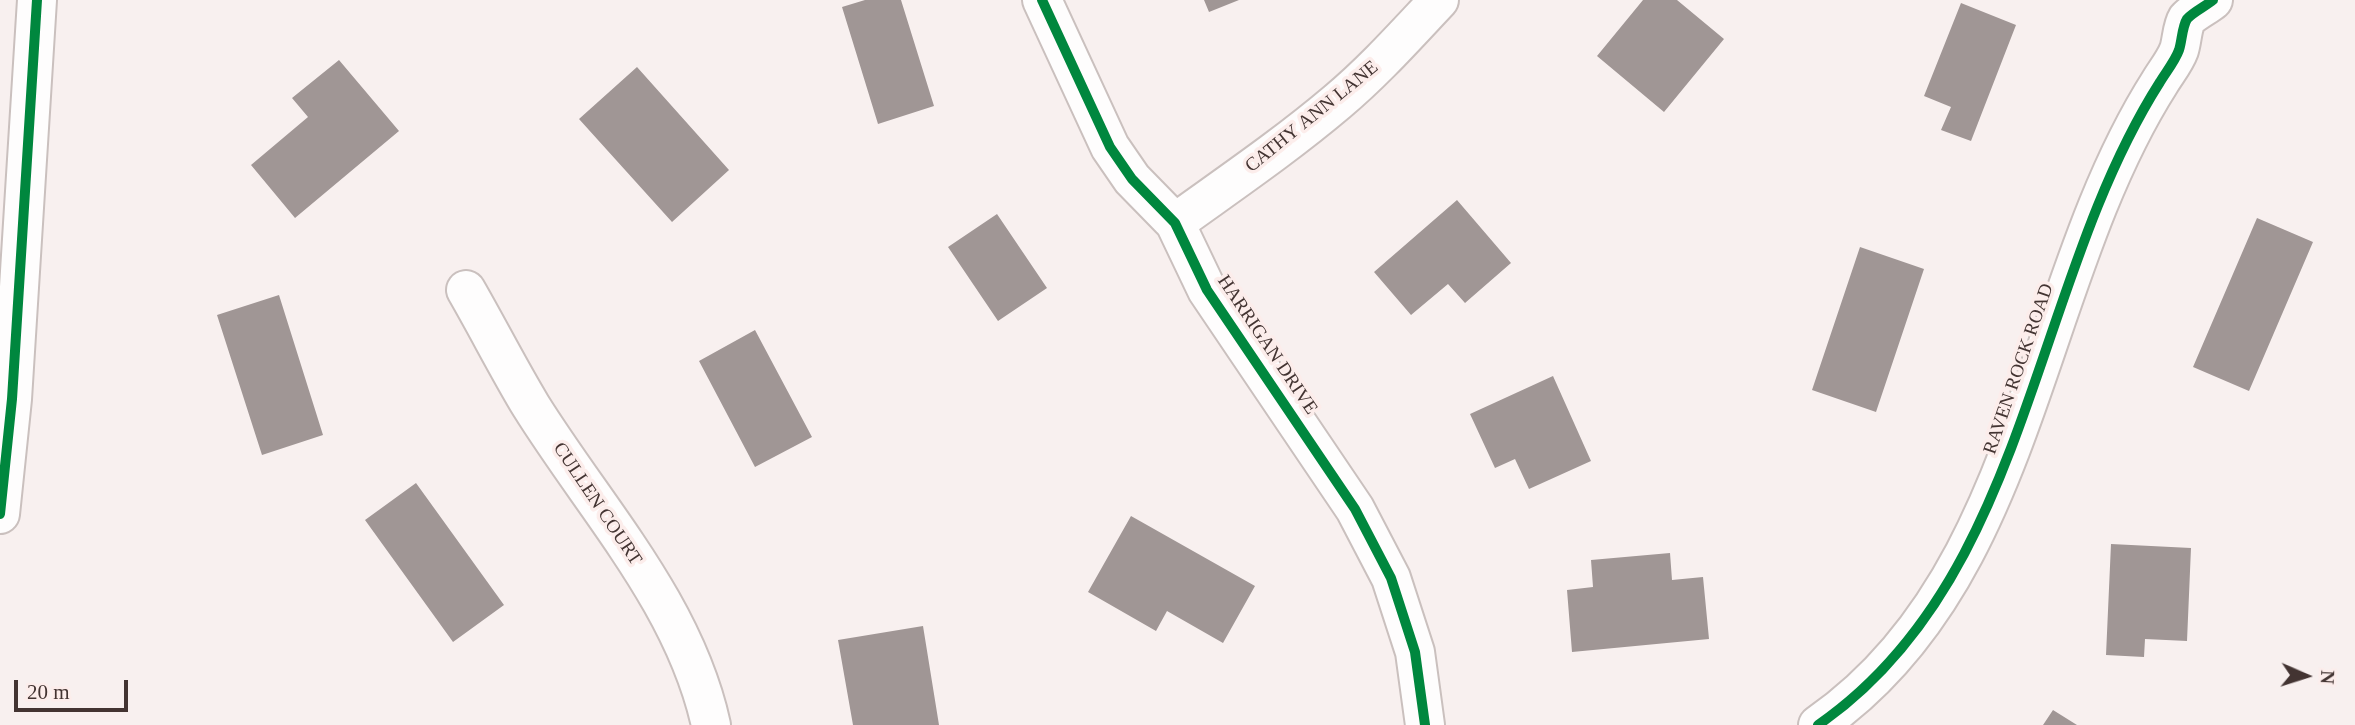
<!DOCTYPE html>
<html>
<head>
<meta charset="utf-8">
<style>
  body { margin:0 }
  #map { position:relative; width:2355px; height:725px; overflow:hidden; background:#f8f0ef; font-family:Georgia,serif }
  canvas { display:block }
  .north { position:absolute; left:2271px; top:641px; width:70px; height:70px; -webkit-text-stroke:5px #fcedeb; paint-order:stroke; rotate:93deg; font-size:19px; font-weight:700; line-height:28px; text-align:center; color:#433432 }
  .north::after { content:''; display:block; margin:auto; width:24px; height:32px; background:#433432; clip-path:polygon(50% 0,100% 100%,50% 72%,0 100%) }
  .scale { position:absolute; left:14px; top:680px; width:114px; height:32px; box-sizing:border-box; border:4px solid #433432; border-top:0; padding-left:9px; font-size:21px; line-height:24px; white-space:nowrap; color:#433432; -webkit-text-stroke:5px #fcedeb; paint-order:stroke }
</style>
</head>
<body>
<div id="map">
<canvas width="2355" height="725"></canvas>
<div class="north">N</div>
<div class="scale">20 m</div>
</div>
<script>
const ctx = document.querySelector('canvas').getContext('2d');
ctx.lineJoin = 'round';
function fillPath(path, color) { ctx.fillStyle = color; ctx.fill(path, 'evenodd'); }
function stroke(path, color, width, dash) { ctx.strokeStyle = color; ctx.lineWidth = width; ctx.lineCap = dash ? 'butt' : 'round'; ctx.setLineDash(dash || []); ctx.stroke(path); }
function write(font, color, halo, rows, align = 'center') {
  ctx.font = font + ' Georgia,serif'; ctx.lineWidth = 7; ctx.setLineDash([]); ctx.textBaseline = 'middle'; ctx.strokeStyle = halo; ctx.fillStyle = color; for (const [text, x, y, turn = 0] of rows) {
    ctx.save(); ctx.translate(x, y); ctx.rotate((+turn || 0) * Math.PI / 180); ctx.textAlign = isNaN(turn) ? turn : align; if (halo) ctx.strokeText(text, 0, 0); ctx.fillText(text, 0, 0); ctx.restore();
  }
}
const building = new Path2D(`
  M 865,0 L 901,0 L 934,106 L 878,124 L 842,7 Z
  M 1204,0 L 1239,0 L 1209,12 Z
  M 1643,0 L 1677,0 L 1724,39 L 1664,112 L 1597,56 Z
  M 1961,3 L 2016,25 L 1971,141 L 1941,130 L 1951,107 L 1924,96 Z
  M 339,60 L 399,131 L 295,218 L 251,165 L 308,117 L 292,98 Z
  M 637,67 L 729,170 L 672,222 L 579,119 Z
  M 1457,200 L 1511,263 L 1465,303 L 1448,284 L 1411,315 L 1374,272 Z
  M 997,214 L 1047,288 L 998,321 L 948,247 Z
  M 2257,218 L 2313,242 L 2249,391 L 2193,367 Z
  M 1860,247 L 1924,269 L 1876,412 L 1812,390 Z
  M 279,295 L 323,435 L 262,455 L 217,315 Z
  M 755,330 L 812,437 L 755,467 L 699,361 Z
  M 1553,376 L 1591,461 L 1529,489 L 1515,459 L 1495,468 L 1470,414 Z
  M 416,483 L 504,605 L 453,642 L 365,520 Z
  M 1131,516 L 1255,586 L 1223,643 L 1167,611 L 1156,631 L 1088,592 Z
  M 2111,544 L 2191,548 L 2187,641 L 2145,639 L 2144,657 L 2106,655 Z
  M 1670,553 L 1672,580 L 1703,577 L 1709,639 L 1572,652 L 1567,590 L 1593,587 L 1591,560 Z
  M 923,626 L 939,725 L 853,725 L 838,640 Z
  M 2053,710 L 2077,725 L 2043,725 Z`);
const street = new Path2D(`
  M 1042,0 L 1110,147 L 1132,179 L 1175,223 L 1207,290 L 1355,509 L 1391,578 L 1415,652 L 1425,725
  M 1175,223 C 1229,184 1285,146 1337,102 C 1374,71 1406,35 1439,0
  M 466,290 C 488,328 508,368 531,406 C 596,510 684,603 711,725
  M 1818,725 C 2030,578 2030,286 2160,82 C 2166,72 2175,61 2179,50 C 2182,41 2182,27 2187,19 C 2193,12 2206,6 2213,0`);
const secondary = new Path2D(`
  M 0,514 L 12,399 L 37,0`);
const cycleway = new Path2D(`
  M 1042,0 L 1110,147 L 1132,179 L 1175,223 L 1207,290 L 1355,509 L 1391,578 L 1415,652 L 1425,725
  M 0,514 L 12,399 L 37,0
  M 1818,725 C 2030,578 2030,286 2160,82 C 2166,72 2175,61 2179,50 C 2182,41 2182,27 2187,19 C 2193,12 2206,6 2213,0`);
const streetNames = [
  ["CATHY ANN LANE",1312,117,-39],
  ["HARRIGAN DRIVE",1267,345,56],
  ["RAVEN ROCK ROAD",2019,369,-71],
  ["CULLEN COURT",597,504,56]
];
fillPath(building, '#a09695');
stroke(street, '#cac0be', 42);
stroke(secondary, '#cac0be', 42);
stroke(street, '#fefdfd', 38);
stroke(secondary, '#fefdfd', 38);
stroke(cycleway, '#00873e', 10);
write('19px', '#433432', '#fcedeb', streetNames);
</script>
</body>
</html>
